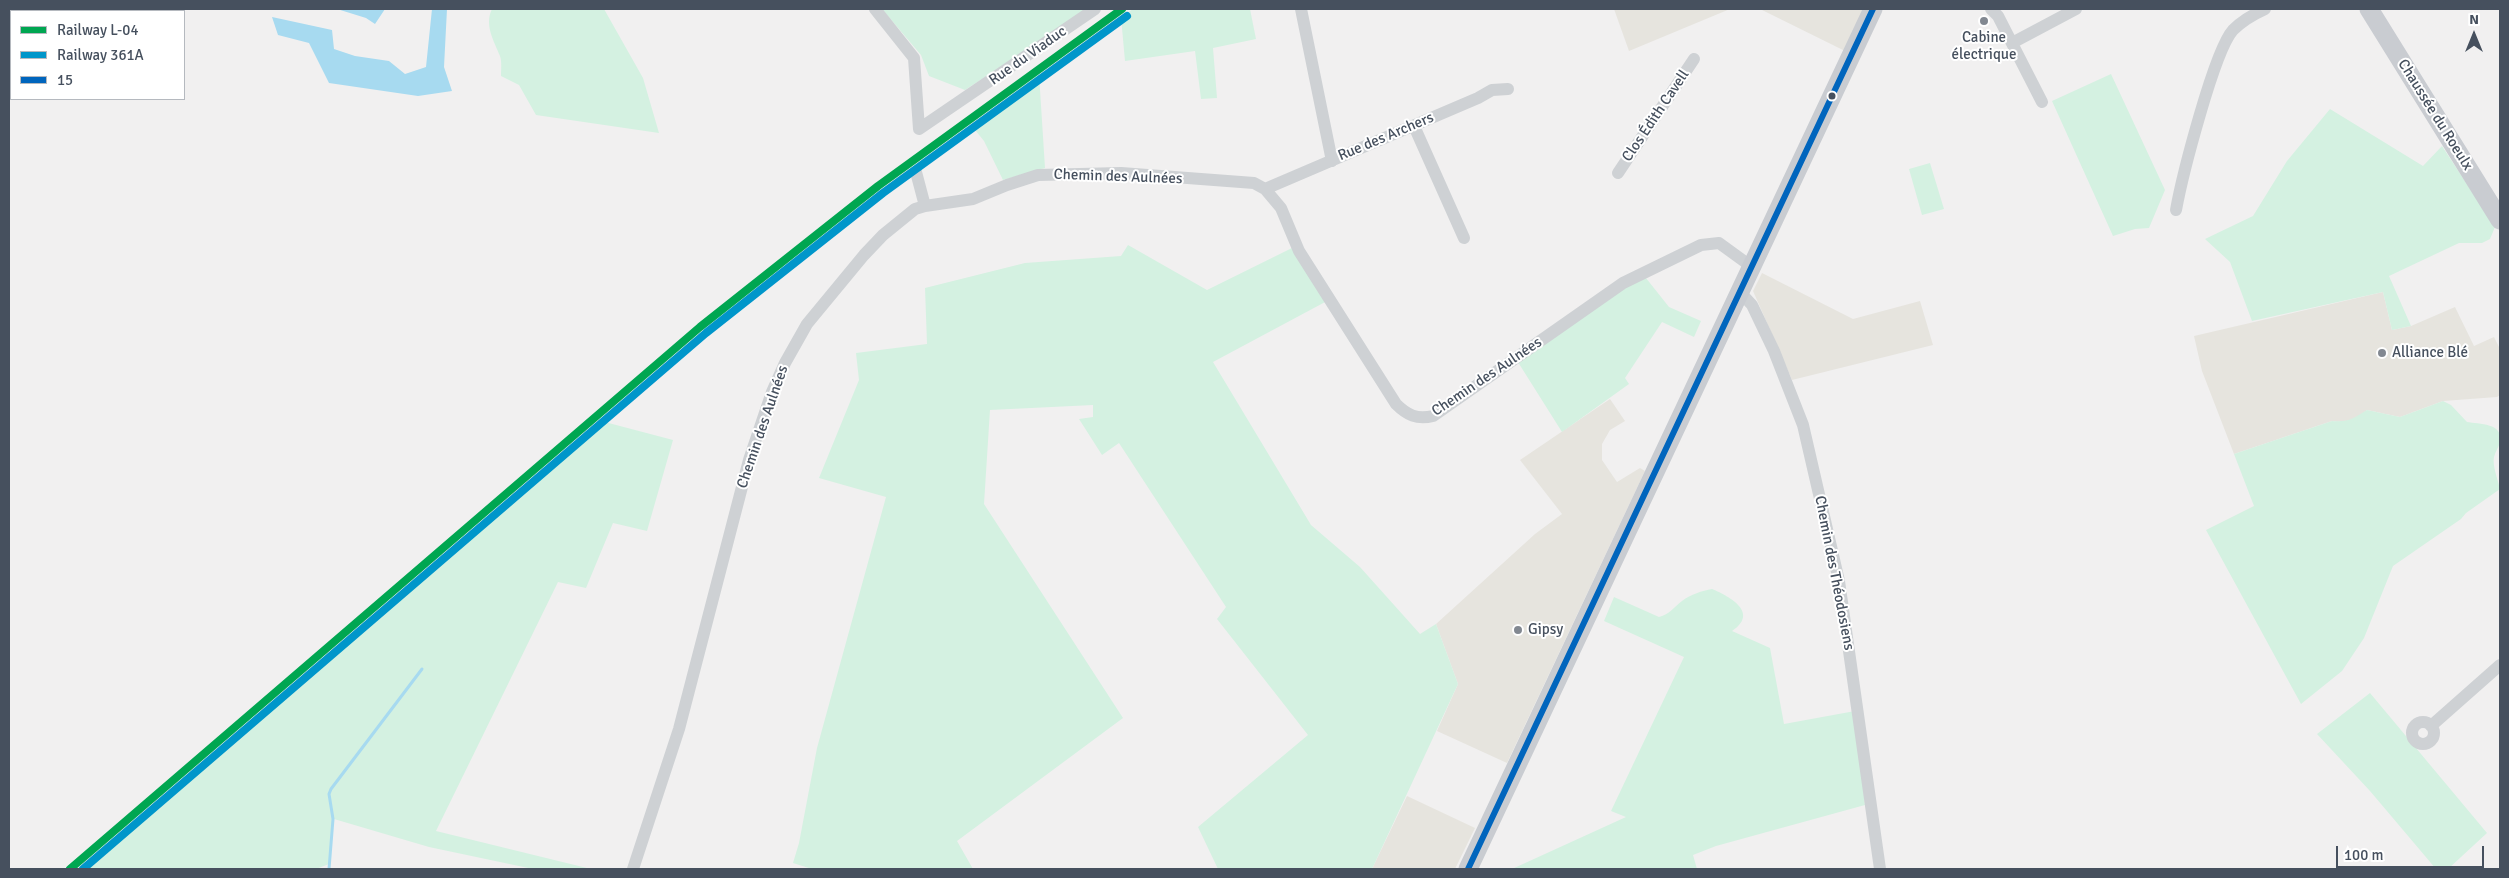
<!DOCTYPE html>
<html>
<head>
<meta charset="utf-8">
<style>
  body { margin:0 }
  #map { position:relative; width:2509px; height:878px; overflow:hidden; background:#f1f0f0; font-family:Signika,sans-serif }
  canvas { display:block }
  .frame { position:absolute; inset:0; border:10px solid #46505e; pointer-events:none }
  .legend { position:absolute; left:10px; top:10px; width:175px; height:90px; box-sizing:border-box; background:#fff; border:1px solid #b5b9bf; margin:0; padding:6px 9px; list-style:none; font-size:15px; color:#46505e }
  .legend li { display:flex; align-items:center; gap:10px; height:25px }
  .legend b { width:25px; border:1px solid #b5b9bf }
  .north { position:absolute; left:2449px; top:10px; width:50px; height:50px; -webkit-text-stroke:4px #fff; paint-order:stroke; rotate:0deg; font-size:14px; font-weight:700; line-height:20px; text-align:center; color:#46505e }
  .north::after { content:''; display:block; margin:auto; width:18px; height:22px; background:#46505e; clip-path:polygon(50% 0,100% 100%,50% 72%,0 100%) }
  .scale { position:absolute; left:2336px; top:846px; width:148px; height:22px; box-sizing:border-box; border:2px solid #46505e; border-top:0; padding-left:6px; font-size:15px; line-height:18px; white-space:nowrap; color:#46505e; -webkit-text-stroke:4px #fff; paint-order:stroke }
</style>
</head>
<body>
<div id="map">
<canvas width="2509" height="878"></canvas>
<div class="frame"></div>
<ul class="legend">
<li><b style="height:6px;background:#00a651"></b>Railway L-04</li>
<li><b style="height:6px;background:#0096ca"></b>Railway 361A</li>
<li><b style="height:6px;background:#0065bd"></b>15</li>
</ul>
<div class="north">N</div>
<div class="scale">100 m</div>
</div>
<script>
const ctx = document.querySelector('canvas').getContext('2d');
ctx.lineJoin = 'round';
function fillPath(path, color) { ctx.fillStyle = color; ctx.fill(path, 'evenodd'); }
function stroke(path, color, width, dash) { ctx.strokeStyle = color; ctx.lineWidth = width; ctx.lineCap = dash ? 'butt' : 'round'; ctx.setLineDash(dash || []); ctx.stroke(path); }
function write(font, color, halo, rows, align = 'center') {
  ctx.font = font + ' Signika,sans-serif'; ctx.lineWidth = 4; ctx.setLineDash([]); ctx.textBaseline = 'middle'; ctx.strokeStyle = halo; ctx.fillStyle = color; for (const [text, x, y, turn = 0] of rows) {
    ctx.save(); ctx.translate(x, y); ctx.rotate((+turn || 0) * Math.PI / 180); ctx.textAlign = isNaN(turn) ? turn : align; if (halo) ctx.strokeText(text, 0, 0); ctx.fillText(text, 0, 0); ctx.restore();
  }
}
const commercial = new Path2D(`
  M 1614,9 L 1730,9 L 1629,51 Z
  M 1760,9 L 1864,9 L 1845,51 Z
  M 1762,273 L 1853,319 L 1920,301 L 1933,345 L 1792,380 L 1753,291 Z
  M 2383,292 L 2392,330 L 2411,326 L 2455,307 L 2474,346 L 2494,337 L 2500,349 L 2500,395 L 2497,397 L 2443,401 L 2400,417 L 2367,410 L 2356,419 L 2345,422 L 2332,421 L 2234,454 L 2202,371 L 2194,336 Z
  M 1610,399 L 1625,421 L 1610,430 L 1602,444 L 1602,460 L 1617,482 L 1640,468 L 1645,471 L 1507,763 L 1437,731 L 1458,684 L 1436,624 L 1535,534 L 1562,514 L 1520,460 Z
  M 1407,796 L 1475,828 L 1455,869 L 1372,869 Z`);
const green = new Path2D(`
  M 492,9 L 604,9 L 643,78 L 659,133 L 536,115 L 519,85 L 501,76 C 501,70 502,62 500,56 C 494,41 484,25 492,9 Z
  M 882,9 L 1090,9 L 965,90 L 929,76 L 921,55 Z
  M 1133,9 L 1250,9 L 1256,39 L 1213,48 L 1217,98 L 1201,99 L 1195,51 L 1125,61 L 1121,17 Z
  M 1039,74 L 1045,168 L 1003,180 L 984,141 L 971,125 Z
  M 2111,74 L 2165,190 L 2149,228 L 2135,229 L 2113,236 L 2052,101 Z
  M 2330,109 L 2423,166 L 2442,146 L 2495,227 L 2490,239 L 2482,243 L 2459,243 L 2389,276 L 2411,326 L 2392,330 L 2383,292 L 2252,321 L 2230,262 L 2205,239 L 2253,216 L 2287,161 Z
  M 1930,163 L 1944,209 L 1922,215 L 1909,169 Z
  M 1128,245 L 1207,290 L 1292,248 L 1327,301 L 1213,362 L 1311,525 L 1360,567 L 1420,634 L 1436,624 L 1458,684 L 1372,869 L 1218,869 L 1198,827 L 1308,735 L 1217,619 L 1226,607 L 1119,443 L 1102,455 L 1079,419 L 1093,417 L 1093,405 L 990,410 L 984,504 L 1123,718 L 957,841 L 973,869 L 812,869 L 793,863 L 799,843 L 817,748 L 886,497 L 819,478 L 859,380 L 856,353 L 927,344 L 925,288 L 1025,263 L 1121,256 Z
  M 1642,273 L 1669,307 L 1701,321 L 1694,337 L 1662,322 L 1625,378 L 1629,384 L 1562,432 L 1516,359 Z
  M 2443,401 L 2451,405 L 2467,422 C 2479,424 2504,423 2500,442 C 2499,447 2495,452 2494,457 C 2492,465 2498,480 2500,489 L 2466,513 L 2461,519 L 2393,566 L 2364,638 L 2342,671 L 2301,704 L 2206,530 L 2254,506 L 2234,454 L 2332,421 C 2350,422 2352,419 2367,410 L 2400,417 Z
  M 601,421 L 673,440 L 647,531 L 613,523 L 586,588 L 558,582 L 436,831 L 591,869 L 533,869 L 429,847 L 334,819 L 329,864 L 316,869 L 85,869 Z
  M 1712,589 C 1731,597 1759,613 1732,631 L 1770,648 L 1784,724 L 1855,711 L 1865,805 L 1716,846 L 1693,855 L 1697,869 L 1512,869 L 1626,817 L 1611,811 L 1684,657 L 1604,621 L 1614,597 L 1659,617 C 1670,614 1673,608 1682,601 C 1691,594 1702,591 1712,589 Z
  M 2370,693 L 2487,833 L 2448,869 L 2436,869 L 2370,791 L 2317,734 Z`);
const water = new Path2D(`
  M 337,9 L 385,9 L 375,24 L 366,18 Z
  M 432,9 L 447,9 L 444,67 L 452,91 L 418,96 L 329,83 L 309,43 L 278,35 L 272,17 L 332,30 L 334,49 L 355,56 L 389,61 L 405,74 L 426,67 Z`);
const stream = new Path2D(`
  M 329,869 L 333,819 L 329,794 L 331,789 L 422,669`);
const street = new Path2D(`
  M 875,9 L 914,58 L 919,129 L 1095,9
  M 1301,9 L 1332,161
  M 1991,9 L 1998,16 L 2042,102
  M 2012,43 L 2076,9
  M 1414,126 L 1464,238
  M 916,172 L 925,206
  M 1618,173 L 1694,59
  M 1265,189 L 1478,98 L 1492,90 L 1508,89
  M 2176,210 C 2182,177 2214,51 2233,30 C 2242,21 2254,14 2265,9
  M 1740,292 L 1752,305 L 1774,351 L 1803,425 L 1839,581 L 1880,869
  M2412 733a11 11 0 1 1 22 0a11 11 0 1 1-22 0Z
  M 2431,726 L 2500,665
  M 633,869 L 679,729 L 749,460 L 772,392 L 785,363 L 807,324 L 864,255 L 883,235 L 915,209 L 925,206 L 973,199 L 1007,185 L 1038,175 L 1121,173 L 1254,183 L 1265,189 L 1281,208 L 1299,251 L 1396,404 C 1407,415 1417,420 1433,416 L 1623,283 L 1701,245 L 1719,243 L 1752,267`);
const primary = new Path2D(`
  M 2369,9 L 2500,220
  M 1468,869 L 1873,9`);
const bus1 = new Path2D(`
  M 1468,869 L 1873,9`);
const rail1 = new Path2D(`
  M 70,869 L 700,327 L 878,186 L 1122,9`);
const rail2 = new Path2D(`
  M 83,869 L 706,333 L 883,193 L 1127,16`);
const markers = [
  [1984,21,5,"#828891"],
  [1832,96,4.5,"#46505e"],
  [2382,353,5,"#828891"],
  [1518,630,5,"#828891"]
];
const poiNames = [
  ["Cabine",1984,38,"center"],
  ["électrique",1984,55,"center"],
  ["Alliance Blé",2392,353],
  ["Gipsy",1528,630]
];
const streetNames = [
  ["Rue du Viaduc",1028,56,-35],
  ["Chaussée du Roeulx",2435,115,58],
  ["Clos Édith Cavell",1656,116,-56],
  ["Rue des Archers",1386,137,-23],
  ["Chemin des Aulnées",1118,177,2],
  ["Chemin des Aulnées",1487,377,-34],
  ["Chemin des Aulnées",763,427,-71],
  ["Chemin des Théodosiens",1834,573,79]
];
fillPath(commercial, '#e6e4de');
fillPath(green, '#d4f1e1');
fillPath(water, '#a7daf0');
stroke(stream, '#a7daf0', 3);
stroke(street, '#ced1d4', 12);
stroke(primary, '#c9ccd1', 19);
stroke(bus1, '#0065bd', 6);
stroke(rail1, '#00a651', 8);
stroke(rail2, '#0096ca', 8);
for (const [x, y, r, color] of markers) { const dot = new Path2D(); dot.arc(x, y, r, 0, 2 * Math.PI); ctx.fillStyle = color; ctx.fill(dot); stroke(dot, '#fff', 2); }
write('15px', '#46505e', '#fff', poiNames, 'left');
write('15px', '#46505e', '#fff', streetNames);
</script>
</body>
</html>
